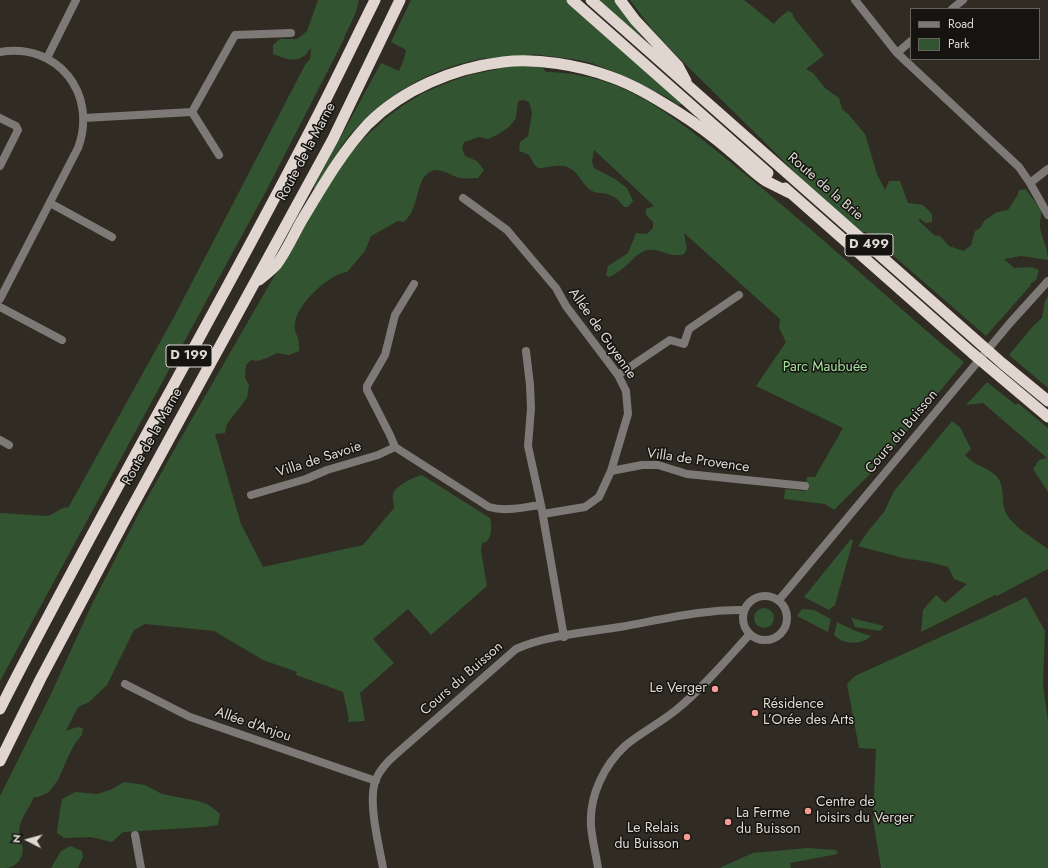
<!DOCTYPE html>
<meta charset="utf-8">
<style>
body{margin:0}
#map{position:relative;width:1048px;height:868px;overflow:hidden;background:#302b23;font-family:Jost,sans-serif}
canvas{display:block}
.legend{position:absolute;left:910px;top:8px;width:130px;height:52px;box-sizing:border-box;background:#161410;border:1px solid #66635e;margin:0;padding:5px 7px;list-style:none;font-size:12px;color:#dddad4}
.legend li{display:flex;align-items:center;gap:8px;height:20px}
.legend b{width:20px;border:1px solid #66635e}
.north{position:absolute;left:8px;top:820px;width:40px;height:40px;-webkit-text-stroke:3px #161410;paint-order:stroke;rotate:276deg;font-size:11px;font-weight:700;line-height:16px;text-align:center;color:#dddad4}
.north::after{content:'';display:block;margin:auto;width:14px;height:18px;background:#dddad4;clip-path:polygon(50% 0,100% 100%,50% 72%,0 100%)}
</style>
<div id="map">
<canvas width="1048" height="868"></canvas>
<ul class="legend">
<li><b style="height:5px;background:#7d7976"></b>Road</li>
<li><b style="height:11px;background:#325430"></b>Park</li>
</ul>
<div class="north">N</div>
</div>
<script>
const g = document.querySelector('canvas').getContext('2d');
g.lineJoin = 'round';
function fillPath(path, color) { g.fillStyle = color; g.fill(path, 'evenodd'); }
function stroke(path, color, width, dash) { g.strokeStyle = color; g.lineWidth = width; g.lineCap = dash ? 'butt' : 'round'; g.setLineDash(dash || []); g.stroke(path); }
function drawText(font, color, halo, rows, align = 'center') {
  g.font = font + ' Jost,sans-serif'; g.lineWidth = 3; g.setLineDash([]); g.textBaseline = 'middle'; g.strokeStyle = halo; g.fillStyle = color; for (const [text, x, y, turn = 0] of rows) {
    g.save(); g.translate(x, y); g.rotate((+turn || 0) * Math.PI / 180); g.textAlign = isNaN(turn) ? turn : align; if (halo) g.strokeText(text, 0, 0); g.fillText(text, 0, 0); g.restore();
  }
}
const green = new Path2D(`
 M318,0H359L356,12L340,47L265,193L0,681V513L48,516C54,514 59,509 66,507L68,508L174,317L305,65L310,59L311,48C309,50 307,54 304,56C295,63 283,58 273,54V45L280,39H297L307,31Z
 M411,0H566L683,104L678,105L666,97L632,80L592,63L573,59L531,54L546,72C569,72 595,77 617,86C660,104 698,136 734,165C803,221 869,281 936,339L964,362L879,465L834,510L825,504L784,499L785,489L805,491L807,477H815L843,428L756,386L786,342L779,328L780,319L684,233L687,249L684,254C672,259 660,248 647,250C638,252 630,263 622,269C618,272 613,275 609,277L606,275L608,266L628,253L636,233L647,234L653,228V222L646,215V209L654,206L594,150L592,161L594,168L615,179L627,188L633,201L628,207H624C618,199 613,195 603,193C600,193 597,193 594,192C583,188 580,173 569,168C562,163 547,168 538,168L534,164L529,155L519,151L520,142L528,136L532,113L529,102L523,100L518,101L516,118L510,126L499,134L488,139L479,137L464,142L462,149L465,156L477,161L484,170L478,178C472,178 466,179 460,178C451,176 445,170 436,170C419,172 419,194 414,206C412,212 409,217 404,222L398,221L371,236L365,251L347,272C329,274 297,304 295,323C294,329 296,333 298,338C299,342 299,347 299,351L289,355L277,353L267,358L257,361L251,360L246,365L245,378L249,385L247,398L227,424L225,433L215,434L241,524L263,567L363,545L394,508C394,504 392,498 393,495C394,486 414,477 422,475L490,518C492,526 492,537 486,542L482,543L481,551L487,586L431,635L408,609L373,639L394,663L360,693L365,721L348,722L349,719L343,692L296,675L297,672L263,660L214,631L145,624L134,630L107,685L89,702L78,707L66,731L77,727L83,728L82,735L76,742L69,755L58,780L48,793L38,797H34C30,806 23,816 20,825C16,838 29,848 19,861C13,868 9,868 0,868V796L50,696L92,604L140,511L178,443L295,240L332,179L349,155L364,138L386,118L402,106L423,93L452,81L469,75L499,69L486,58C431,67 377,98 343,144C333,158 325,173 317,188H314V186L381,63L399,71L404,59L406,50L391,42Z
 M598,0H614L641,36H638Z
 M630,0H744L774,24L778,19L788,11L792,13L794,18L824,55L806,69L813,73L825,88L839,98L842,109L849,115L865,134L877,174L885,190L889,181H900L908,203L923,205L932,214V222L926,223L920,219L918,220L934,235L940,236L949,246L964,251L972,244V241L975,231L980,228L985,220L997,212L1008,210L1017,196L1019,190L1025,189C1027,191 1041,209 1041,211C1042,216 1039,222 1040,227C1042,240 1048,246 1048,260L1021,256L1004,259L1014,268L1032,267L1039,270L1036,280L1030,284L1031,285L986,336L866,232H861L817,194L673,52L651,28Z
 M1048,296V388L1009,355L1034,325L1042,318L1045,301Z
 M987,382L1016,405L1018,403L1048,428V492L1033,469L1039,460L1047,458L983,403L966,405Z
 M952,421L960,427L971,449L965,455C974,466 989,467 998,478C1005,488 1001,500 1005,511C1011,526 1035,539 1048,549V569L997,596L995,595L921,632L923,610L936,595L945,603L967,584L954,579L948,567L929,562L903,558L858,546L869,530L884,512L894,491Z
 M851,539L853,541L835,605L829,610L804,597Z
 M1026,597L1045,631L1043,684L1048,722V868H881L873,820L876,749L859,748L847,684L855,676L991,614Z
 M754 618a10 10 0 1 1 20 0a10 10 0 1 1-20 0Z
 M802,609L814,610L831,619L828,632L797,616Z
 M851,617L855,619L884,626L880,631L855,627Z
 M837,622L853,630L871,636C862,645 843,645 834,635Z
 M124,782L145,785L162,794L198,801L209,805L220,814L218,825L205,827L123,832L112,842L91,837L64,838L57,833L58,823L62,799L75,792L97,794L110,790Z
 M70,846L82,851L83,857L78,868H51L61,851Z
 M807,848L836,850L838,854L790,863L791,868H719L753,853Z`);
const minor = new Path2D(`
 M855,0L897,53L1019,167L1030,183L1048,215
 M952,9L963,0
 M0,52C58,42 98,94 78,148L0,299
 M897,53L911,41
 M47,58L76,0
 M192,112L219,155
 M0,118L16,126L18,130L0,166
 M84,118L192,112L235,35L291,33
 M1030,183L1048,169
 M463,198L507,230L523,249L556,288L566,306L618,375L626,391L628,414L611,471L599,497L585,507L543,514
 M50,203L112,237
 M0,307L62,340
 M526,351L530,385L531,408L528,446L541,505L564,637
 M618,375L670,340L684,344L689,329L739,295
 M0,440L9,445
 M395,447L390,435L367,390V386L385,355L395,315L414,284
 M395,447L489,507C506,512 524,507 541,505
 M611,471L642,465H658L687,474L805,486
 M251,495L306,479L327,470L378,455L395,447
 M743 618a22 22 0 1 1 44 0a22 22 0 1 1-44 0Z
 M779,600L1010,323L1048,281
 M125,684L190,717L376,781
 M135,835L141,868
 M383,868C379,845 367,800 376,779C380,770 387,762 395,755L516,649C544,636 589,632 620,627C660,620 704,609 744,610
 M598,868C596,854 592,840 591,826C589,796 604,765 626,745C642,732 660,723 676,710C703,688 726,660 750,634`);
const trunk = new Path2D(`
 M572,0L768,173
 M591,0L1002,363L1048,401
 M620,0L635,20L678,66L686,81
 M785,188L972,353L1048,417
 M259,280C265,275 272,270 277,264C286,252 294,234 302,220C322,187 341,153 368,124C403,89 454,68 503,62C537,58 579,65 611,77C634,85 655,98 676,111C695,123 713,136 730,151C742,160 753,173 766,181C774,185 782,189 790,193
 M0,709C101,510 214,318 316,119C336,80 355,40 375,0
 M0,761L41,678L125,520L333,139L400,0`);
const markers = [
 [715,689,4,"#f59c95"],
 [755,713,4,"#f59c95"],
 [808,811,4,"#f59c95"],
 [728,822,4,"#f59c95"],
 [687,837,4,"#f59c95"]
];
const shields = [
 [869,245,48],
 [189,356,46]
];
const shieldNames = [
 ["D 499",869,245],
 ["D 199",189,356]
];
const streetNames = [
 ["Route de la Marne",307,152,-62],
 ["Route de la Brie",825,187,41],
 ["Allée de Guyenne",602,334,55],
 ["Cours du Buisson",902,432,-50],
 ["Route de la Marne",153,437,-61],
 ["Villa de Savoie",319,460,-18],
 ["Villa de Provence",698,461,8],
 ["Cours du Buisson",462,679,-41],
 ["Allée d'Anjou",253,725,19]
];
const parkNames = [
 ["Parc Maubuée",825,368]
];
const poiNames = [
 ["Le Verger",707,689,"right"],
 ["Résidence",763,705],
 ["L’Orée des Arts",763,721],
 ["Centre de",816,803],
 ["loisirs du Verger",816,819],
 ["La Ferme",736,814],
 ["du Buisson",736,830],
 ["Le Relais",679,829,"right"],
 ["du Buisson",679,845,"right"]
];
fillPath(green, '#325430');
stroke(minor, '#7d7976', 8);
stroke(trunk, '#e0d6cf', 11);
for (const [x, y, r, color] of markers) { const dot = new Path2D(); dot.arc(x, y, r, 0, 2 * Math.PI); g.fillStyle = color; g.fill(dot); stroke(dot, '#161410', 1.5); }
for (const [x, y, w] of shields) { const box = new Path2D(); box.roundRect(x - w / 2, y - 11, w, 22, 3); g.fillStyle = '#161410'; g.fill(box); stroke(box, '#dddad4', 1); }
drawText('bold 13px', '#dddad4', null, shieldNames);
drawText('14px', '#dddad4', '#161410', streetNames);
drawText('14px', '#a2e19e', '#161410', parkNames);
drawText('14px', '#dddad4', '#161410', poiNames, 'left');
</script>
